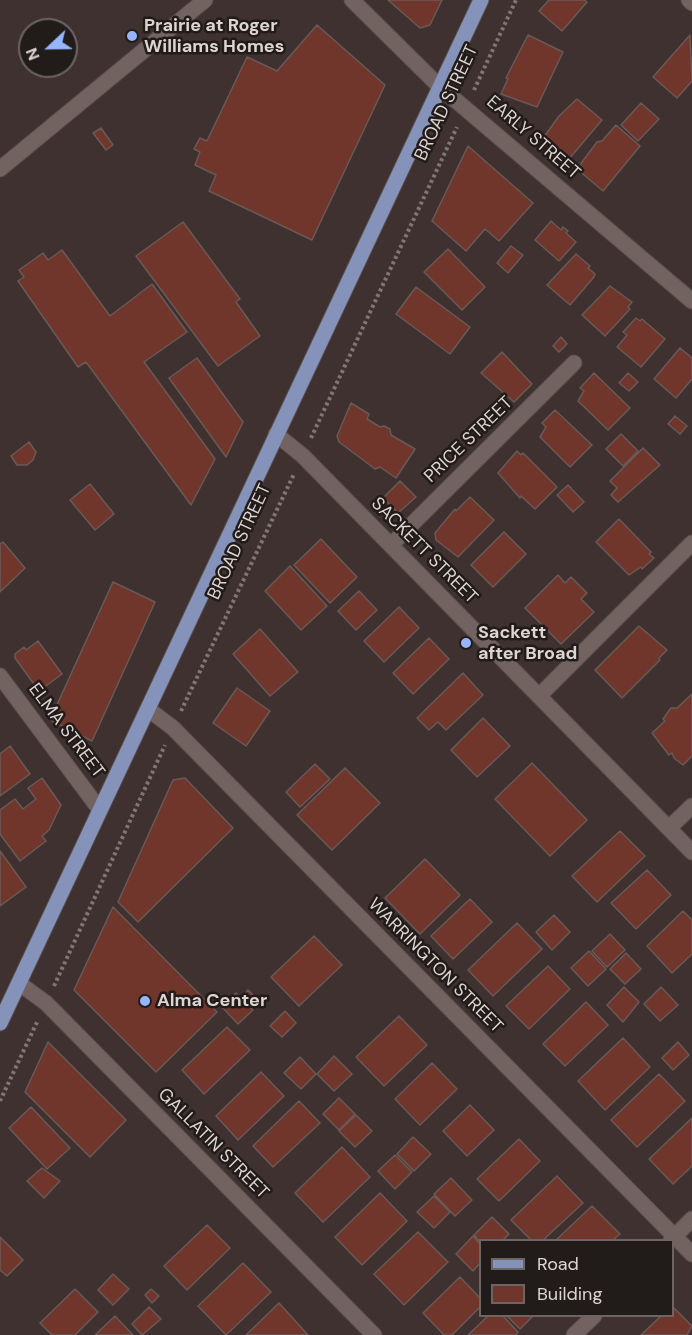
<!DOCTYPE html>
<style>
body{margin:0}
#map{position:relative;width:692px;height:1335px;overflow:hidden;background:#3f312f;font-family:"DM Sans",sans-serif}
canvas{display:block}
.legend{position:absolute;left:479px;top:1239px;width:195px;height:78px;box-sizing:border-box;background:#211b1a;border:2px solid #6d6564;margin:0;padding:8px 10px;list-style:none;font-size:18px;color:#ded5d3}
.legend li{display:flex;align-items:center;gap:12px;height:30px}
.legend b{width:30px;border:2px solid #6d6564}
.north{position:absolute;left:18px;top:18px;width:60px;height:60px;box-sizing:border-box;background:#211b1a;border:2px solid #6d6564;border-radius:50%;rotate:248deg;font-size:16px;font-weight:700;line-height:24px;text-align:center;color:#ded5d3}
.north::after{content:'';display:block;margin:auto;width:21px;height:27px;background:#95b6fd;clip-path:polygon(50% 0,100% 100%,50% 72%,0 100%)}
</style>
<div id="map">
<canvas width="692" height="1335"></canvas>
<ul class="legend">
<li><b style="height:8px;background:#8592b9"></b>Road</li>
<li><b style="height:16px;background:#70352b"></b>Building</li>
</ul>
<div class="north">N</div>
</div>
<script>
const g = document.querySelector('canvas').getContext('2d');
g.lineJoin = 'round';
function fillPath(path, color) { g.fillStyle = color; g.fill(path, 'evenodd'); }
function stroke(path, color, width, dash) { g.strokeStyle = color; g.lineWidth = width; g.lineCap = dash ? 'butt' : 'round'; g.setLineDash(dash || []); g.stroke(path); }
function drawText(font, color, halo, rows, align = 'center') {
  g.font = font + ' "DM Sans",sans-serif'; g.lineWidth = 5; g.setLineDash([]); g.textBaseline = 'middle'; g.strokeStyle = halo; g.fillStyle = color; for (const [text, x, y, turn = 0] of rows) {
    g.save(); g.translate(x, y); g.rotate((+turn || 0) * Math.PI / 180); g.textAlign = isNaN(turn) ? turn : align; if (halo) g.strokeText(text, 0, 0); g.fillText(text, 0, 0); g.restore();
  }
}
const building = new Path2D(`
 M388,0H442L430,25L420,28Z
 M549,0H584L587,2L562,31L539,11Z
 M317,25L385,85L312,240L209,191L216,175L195,165L200,152L194,149L200,138L207,141L247,57L277,71Z
 M528,35L563,52L537,107L501,94L508,79L506,78Z
 M690,35L692,81L677,98L653,77Z
 M577,99L602,120L569,159L544,137L559,116Z
 M641,103L659,119L638,141L621,125Z
 M616,125L640,146L603,191L577,169L597,142L602,141Z
 M101,128L113,145L106,150L93,133Z
 M468,146L533,203L499,241L485,229L466,251L432,221Z
 M551,221L561,230L563,227L568,231L566,233L576,242L559,261L535,240Z
 M183,222L240,299L236,302L260,336L218,366L136,256Z
 M511,246L523,255L508,273L497,263Z
 M448,249L485,287L462,310L424,272Z
 M62,250L110,316L152,284L187,332L144,362L215,459L191,505L86,362L78,367L18,281L24,277L19,270L43,253L48,260Z
 M576,254L590,266L588,268L595,274L594,277L570,305L547,285Z
 M610,286L632,302L628,307L630,309L605,336L582,315Z
 M416,287L470,327L450,354L396,314Z
 M636,318L640,321L642,319L665,339L641,367L617,347L627,335L623,332Z
 M561,337L567,344L559,352L553,346Z
 M680,348L692,358V379L676,398L654,379Z
 M502,352L532,384L514,402L481,373Z
 M197,358L243,422L226,457L169,378Z
 M594,373L630,408L608,430L578,401L584,391L580,388Z
 M628,373L638,382L629,391L619,383Z
 M351,403L369,414L367,419L380,427L384,426L390,429L391,435L415,449L396,478L380,467L375,469L339,442L337,436Z
 M555,410L592,445L570,467L540,437L546,427L542,423Z
 M675,416L687,426L680,434L668,424Z
 M621,434L638,451L623,466L606,449Z
 M29,442L36,452L33,460L27,465H17L11,456Z
 M643,448L660,465L618,502L611,495L617,488L610,481Z
 M517,451L521,455L523,453L557,487L535,509L521,496L520,498L498,473Z
 M400,481L416,497L398,513L383,498Z
 M90,484L114,514L95,530L70,500Z
 M568,485L584,502L573,512L557,495Z
 M470,497L494,520L458,557L436,540L435,533L455,509L456,511Z
 M619,519L651,552L649,554L654,558L642,569L641,567L629,575L596,542Z
 M504,532L526,554L493,587L471,565Z
 M321,539L357,577L330,603L294,565Z
 M3,542L25,568L0,592V544Z
 M290,566L327,606L301,630L265,591Z
 M558,575L565,583L571,577L587,593L581,599L594,612L561,644L525,608Z
 M113,582L155,602L92,741L50,720Z
 M359,591L377,610L356,630L338,611Z
 M399,607L419,628L384,662L364,641Z
 M639,626L667,650L659,658L660,660L622,698L595,670Z
 M260,629L298,672L270,696L233,654Z
 M429,638L449,659L413,694L393,673Z
 M38,641L62,674L39,691L15,658V654L24,647L26,650Z
 M463,673L483,695L446,730L438,722L429,730L417,718Z
 M237,688L270,711L246,746L213,723Z
 M692,694V756L683,765L674,758L672,753L669,755L652,733L665,721L663,719L671,708H677Z
 M483,718L510,746L477,777L451,750Z
 M10,746L30,774L0,796V754Z
 M532,763L587,820L550,856L495,799Z
 M315,764L330,779L300,807L286,792Z
 M345,768L380,803L332,850L297,815Z
 M42,778L61,805L49,830L42,836L46,841L20,861L0,834V810L15,799L23,809L36,799L28,788Z
 M185,778L233,828L138,922L118,902L173,780Z
 M620,831L645,856L597,902L572,876Z
 M0,851L26,887L0,906Z
 M425,859L460,895L420,934L385,898Z
 M647,870L671,895L636,929L611,903Z
 M470,899L492,922L453,959L431,936Z
 M113,907L217,1012L156,1072L74,990Z
 M683,911L692,920V954L672,973L647,946Z
 M554,915L570,932L552,950L536,932Z
 M517,923L542,949L493,996L468,970Z
 M610,934L625,950L607,967L592,951Z
 M314,936L342,965L299,1006L271,977Z
 M589,951L606,969L588,986L571,968Z
 M626,953L641,969L625,984L610,969Z
 M548,966L570,989L529,1029L506,1006Z
 M624,987L639,1002L623,1022L607,1005Z
 M661,987L678,1005L660,1021L644,1004Z
 M248,990L254,996L249,1002L243,996Z
 M236,993L253,1010L238,1024L222,1007Z
 M586,1002L608,1025L565,1066L543,1044Z
 M285,1011L296,1023L282,1037L270,1026Z
 M399,1016L427,1045L384,1086L356,1057Z
 M227,1027L250,1050L204,1094L182,1070Z
 M623,1038L650,1067L605,1110L578,1081Z
 M48,1042L126,1120L90,1157L25,1092Z
 M678,1042L689,1055L673,1070L662,1058Z
 M334,1056L352,1074L334,1091L317,1074Z
 M300,1057L316,1074L301,1089L284,1073Z
 M432,1063L457,1089L420,1125L395,1099Z
 M261,1072L284,1096L238,1140L216,1116Z
 M659,1074L685,1101L637,1147L611,1120Z
 M339,1098L355,1114L339,1130L323,1114Z
 M299,1101L320,1123L273,1167L253,1146Z
 M470,1105L494,1130L467,1156L443,1131Z
 M31,1107L70,1148L47,1169L9,1128Z
 M356,1115L372,1131L355,1147L339,1131Z
 M692,1118V1166L673,1184L649,1159Z
 M413,1137L431,1154L414,1171L397,1154Z
 M519,1139L540,1161L499,1201L477,1179Z
 M342,1147L370,1177L323,1222L295,1193Z
 M395,1155L412,1172L395,1189L378,1171Z
 M42,1168L60,1181L44,1198L27,1181Z
 M557,1176L583,1203L543,1240H531L511,1220Z
 M451,1178L472,1200L455,1216L434,1194Z
 M380,1193L407,1221L362,1265L335,1237Z
 M434,1196L450,1212L434,1228L417,1212Z
 M592,1206L620,1234L613,1240H556Z
 M492,1217L509,1234L503,1240L480,1242L474,1235Z
 M207,1225L230,1248L187,1290L164,1266Z
 M418,1232L448,1262L404,1305L374,1274Z
 M473,1236L480,1244V1263L473,1271L456,1254Z
 M0,1237L23,1260L7,1276L0,1270Z
 M243,1263L271,1292L226,1335L198,1306Z
 M113,1274L129,1289L113,1305L98,1290Z
 M460,1277L480,1298V1307L452,1335H444L423,1313Z
 M75,1289L98,1312L75,1335H52L40,1323Z
 M151,1289L159,1296L152,1303L145,1295Z
 M279,1303L308,1335H246Z
 M672,1306L692,1326L687,1335H641L661,1316H672Z
 M149,1307L161,1319L142,1335L132,1324Z
 M115,1316L133,1335H95Z
 M488,1316H503L518,1332L516,1335H468Z
 M507,1316H533L520,1329Z`);
const path = new Path2D(`
 M474,90L516,0
 M311,438L457,127
 M181,711L294,474
 M54,986L165,745
 M0,1101L38,1020`);
const street = new Path2D(`
 M352,0L440,87L692,301
 M689,0L692,3
 M391,545L574,363
 M0,676L100,810
 M539,696L692,543
 M148,709L173,728L692,1254
 M669,828L692,806
 M20,984L46,1003L374,1335
 M671,1240L692,1219
 M574,1335L594,1316`);
const secondary = new Path2D(`
 M0,169L205,0
 M276,434L303,456L692,852`);
const primary = new Path2D(`
 M0,1023L481,0`);
const markers = [
 [132,36,6,"#95b6fd"],
 [466,643,6,"#95b6fd"],
 [145,1001,6,"#95b6fd"]
];
const poiNames = [
 ["Prairie at Roger",144,26],
 ["Williams Homes",144,47],
 ["Sackett",478,633],
 ["after Broad",478,654],
 ["Alma Center",157,1001]
];
const streetNames = [
 ["BROAD STREET",447,103,-65],
 ["EARLY STREET",533,138,41],
 ["PRICE STREET",469,440,-44],
 ["BROAD STREET",240,542,-65],
 ["SACKETT STREET",424,551,45],
 ["ELMA STREET",66,731,53],
 ["WARRINGTON STREET",435,966,45],
 ["GALLATIN STREET",213,1144,45]
];
fillPath(building, '#70352b');
stroke(building, '#695a57', 1.5);
stroke(street, '#594e4c', 17);
stroke(secondary, '#594e4c', 17);
stroke(primary, '#594e4c', 17);
stroke(path, '#817674', 4, [3, 3]);
stroke(street, '#726360', 15);
stroke(secondary, '#726360', 15);
stroke(primary, '#8592b9', 15);
for (const [x, y, r, color] of markers) { const dot = new Path2D(); dot.arc(x, y, r, 0, 2 * Math.PI); g.fillStyle = color; g.fill(dot); stroke(dot, '#211b1a', 2); }
drawText('bold 18px', '#ded5d3', '#211b1a', poiNames, 'left');
drawText('18px', '#ded5d3', '#211b1a', streetNames);
</script>
